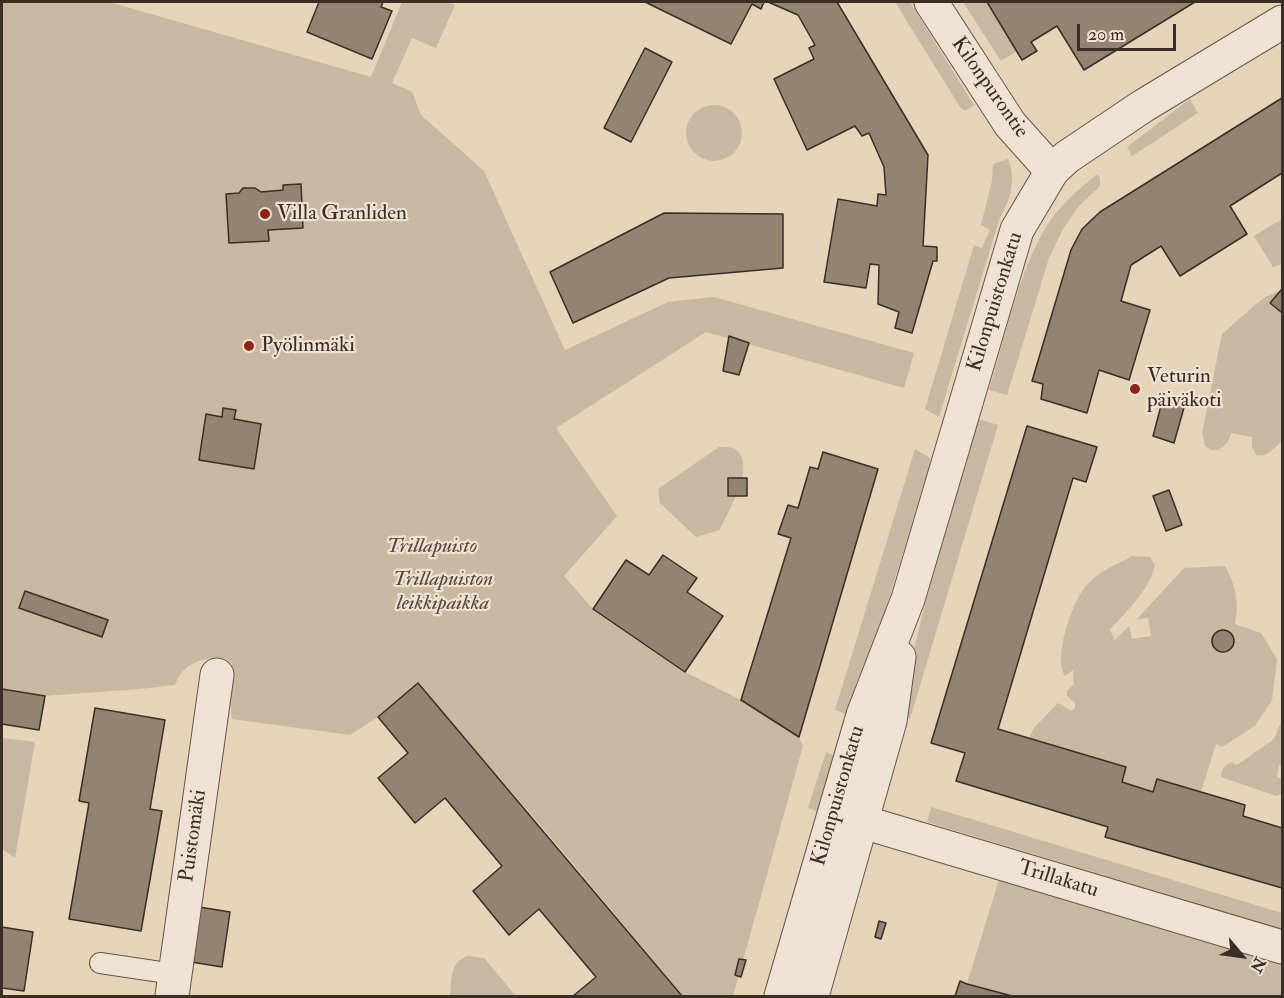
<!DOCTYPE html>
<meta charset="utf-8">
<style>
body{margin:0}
#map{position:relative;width:1284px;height:998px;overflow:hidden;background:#e5d3ba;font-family:"IM FELL Double Pica",serif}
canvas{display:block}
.frame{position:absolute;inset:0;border:3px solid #3a2e25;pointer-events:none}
.north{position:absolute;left:1212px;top:926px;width:60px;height:60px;-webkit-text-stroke:4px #eee2d2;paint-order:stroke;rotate:119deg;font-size:16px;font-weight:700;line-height:24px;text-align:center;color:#3a2e25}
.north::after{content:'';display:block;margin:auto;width:21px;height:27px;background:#3a2e25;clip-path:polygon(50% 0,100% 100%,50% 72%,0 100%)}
.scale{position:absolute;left:1077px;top:24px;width:99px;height:27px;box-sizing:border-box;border:3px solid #3a2e25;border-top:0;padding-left:8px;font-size:18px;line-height:21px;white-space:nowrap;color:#3a2e25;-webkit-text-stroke:4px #eee2d2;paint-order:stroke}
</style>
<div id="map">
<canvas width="1284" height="998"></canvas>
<div class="frame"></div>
<div class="north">N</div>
<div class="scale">20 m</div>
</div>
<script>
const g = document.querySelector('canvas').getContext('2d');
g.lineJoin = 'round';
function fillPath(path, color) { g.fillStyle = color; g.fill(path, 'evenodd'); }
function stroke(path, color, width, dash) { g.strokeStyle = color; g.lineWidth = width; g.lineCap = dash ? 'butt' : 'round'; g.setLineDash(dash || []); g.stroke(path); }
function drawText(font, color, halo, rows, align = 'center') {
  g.font = font + ' "IM FELL Double Pica",serif'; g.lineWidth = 4.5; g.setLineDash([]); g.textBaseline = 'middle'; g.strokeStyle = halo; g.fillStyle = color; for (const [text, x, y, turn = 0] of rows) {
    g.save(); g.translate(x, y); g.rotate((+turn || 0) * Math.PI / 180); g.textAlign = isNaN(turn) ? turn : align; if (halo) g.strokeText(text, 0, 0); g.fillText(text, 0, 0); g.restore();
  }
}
const green = new Path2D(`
 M7,2H109L371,77L402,2H448L455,5L436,48L412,38L392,83L412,92L421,115L484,171L565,350L668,302L714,297L914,353L904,388L706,332L556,428L617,516L564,576L593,609L685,672L741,700L799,737L803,746L733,996H683L554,841L418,684L378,717L350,735L232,719L230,699L232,664L224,658C201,658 184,662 175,685L140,689L45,696L2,689V3Z
 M895,2H910L974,105L965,111L960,107Z
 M963,2H987L1017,51L1001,61Z
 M1190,99L1198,113L1132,156L1127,147Z
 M686 133a28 28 0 1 1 56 0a28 28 0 1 1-56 0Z
 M1008,159C1017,183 1010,198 999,220L939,417L925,409L974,245L982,248L990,230L981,225L992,181L993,164Z
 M1097,174L1100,178V186L1079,206L1063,229L1049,258L1007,395L989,390C1005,338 1018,274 1046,227C1059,206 1079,189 1097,174Z
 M1282,219V264L1273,267L1254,236Z
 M1281,290L1270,303L1281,312L1282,311V440C1274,448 1268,458 1256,455L1252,447V437L1231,433L1228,442L1219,450H1211L1205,446L1202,433L1222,334L1255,305L1265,297Z
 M978,419L998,425L910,719L898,715L929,588Z
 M719,447C723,447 730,447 733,448C760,462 727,512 720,530L696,537L660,503L658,489Z
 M915,449L930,458V464L879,631L849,715L835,710Z
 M1132,556L1150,557L1155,565C1149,591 1128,609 1110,630L1115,640L1129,626L1132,639L1151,636L1148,618L1137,619L1184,568L1225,566C1236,586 1239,602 1235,624L1261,633L1277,659L1272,700L1255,726L1222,747L1216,744L1201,792L1157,779L1153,792L1122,782L1126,767L1029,738L1034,728L1058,703L1072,711L1075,708V703L1067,696V691L1074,684L1073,670L1065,676C1053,657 1072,603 1085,587C1097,572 1116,565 1132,556Z
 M1282,720V768L1279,764L1277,777L1282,780L1281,794L1276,796L1221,777C1222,769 1224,765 1232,762L1237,765L1274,739Z
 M2,738L35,742L15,858L2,849Z
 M826,752L843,760L818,812L808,808Z
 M931,807L1282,913V929L927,822Z
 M1000,876L1282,961V996H1012L967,984Z
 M468,956L484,958L516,996H450C452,980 449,962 468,956Z`);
const building = new Path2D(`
 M319,2H383L381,7L392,11L372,59L307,32Z
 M645,2H764L761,9L752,4L731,44Z
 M768,2H837L928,155L923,246L937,247V261H933L912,333L895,328L899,312L878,304L879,265L870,264L866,288L824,282L838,199L877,206L878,194L886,195L884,167L869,133L862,136L855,126L807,150L774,79L814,59L809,48L815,45L798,15Z
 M987,2H1195L1084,70L1057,26L1031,42L1037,51L1022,60Z
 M645,48L672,62L631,142L604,128Z
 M1282,98V173L1230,206L1247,234L1180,276L1161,246L1131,265L1121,301L1150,310L1129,380L1099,370L1087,413L1041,399L1043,384L1032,381L1071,250L1082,229L1100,212Z
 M301,184L303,228L268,230L269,241L229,243L226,194L239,193L243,188H255L261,192L283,190V185Z
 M664,213L783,214V268L669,278L573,323L550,272Z
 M1282,289V311L1281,312L1270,303Z
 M729,336L749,343L739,375L723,371Z
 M1163,398L1185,404L1174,443L1153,436Z
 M223,408L236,410L234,419L261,424L254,469L199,460L206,414L222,417Z
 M1027,426L1097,447L1086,482L1073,478L998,729L1126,767L1122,782L1153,792L1157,779L1245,805L1243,816L1282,828V888L1105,837L1108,827L956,781L965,753L931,743Z
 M823,452L878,469L799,737L741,700L791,538L778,534L788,505L798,508L810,467L818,469Z
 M728,478H747V496H728Z
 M1169,490L1182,525L1166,531L1153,496Z
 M663,555L697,578L687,592L723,616L685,672L593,609L626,560L649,575Z
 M25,591L108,620L102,637L19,608Z
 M1212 641a11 11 0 1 1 22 0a11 11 0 1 1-22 0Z
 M418,683L682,996H573L596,977L539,909L509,935L473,891L502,866L445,798L415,823L378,778L408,753L378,717Z
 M2,689L45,696L39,730L2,724Z
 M95,708L165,720L150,809L162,811L141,931L69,919L89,803L79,801Z
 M199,907L230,912L222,967L191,962Z
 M879,921L886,923L881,939L875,937Z
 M2,927L33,932L24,991L2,988Z
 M739,959L746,960L741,977L735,975Z
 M960,981L967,984L1012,996H955Z`);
const service = new Path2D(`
 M100,963L174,974`);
const minor = new Path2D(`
 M931,2L1010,124L1052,171
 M836,814L1282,947
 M172,996L217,675`);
const tertiary = new Path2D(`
 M781,996L863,715L908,599L1017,230L1052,171L1067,157L1143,106L1282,22
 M812,996L890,721L899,657`);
const markers = [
 [265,214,6,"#8f2418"],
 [249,346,6,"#8f2418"],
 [1135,389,6,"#8f2418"]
];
const streetNames = [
 ["Kilonpurontie",989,88,55],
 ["Kilonpuistonkatu",996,302,-73],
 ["Kilonpuistonkatu",839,796,-74],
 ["Puistomäki",194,836,-82],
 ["Trillakatu",1058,880,17]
];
const poiNames = [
 ["Villa Granliden",277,214],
 ["Pyölinmäki",261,346],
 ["Veturin",1147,377],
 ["päiväkoti",1147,401]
];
const parkNames = [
 ["Trillapuisto",432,547],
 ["Trillapuiston",443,580],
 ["leikkipaikka",443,604]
];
fillPath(green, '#c8b7a1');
fillPath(building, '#938472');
stroke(building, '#3a2e25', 1.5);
stroke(service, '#65574a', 22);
stroke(minor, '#65574a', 35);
stroke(tertiary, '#65574a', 35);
stroke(service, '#eee2d2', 20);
stroke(minor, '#eee2d2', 33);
stroke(tertiary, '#eee2d2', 33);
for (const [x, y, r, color] of markers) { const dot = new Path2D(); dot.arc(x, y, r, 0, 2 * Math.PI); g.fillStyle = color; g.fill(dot); stroke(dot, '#eee2d2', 2); }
drawText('21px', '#3a2e25', '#eee2d2', streetNames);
drawText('21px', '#3a2e25', '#eee2d2', poiNames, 'left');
drawText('italic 21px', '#56493e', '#eee2d2', parkNames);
</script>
